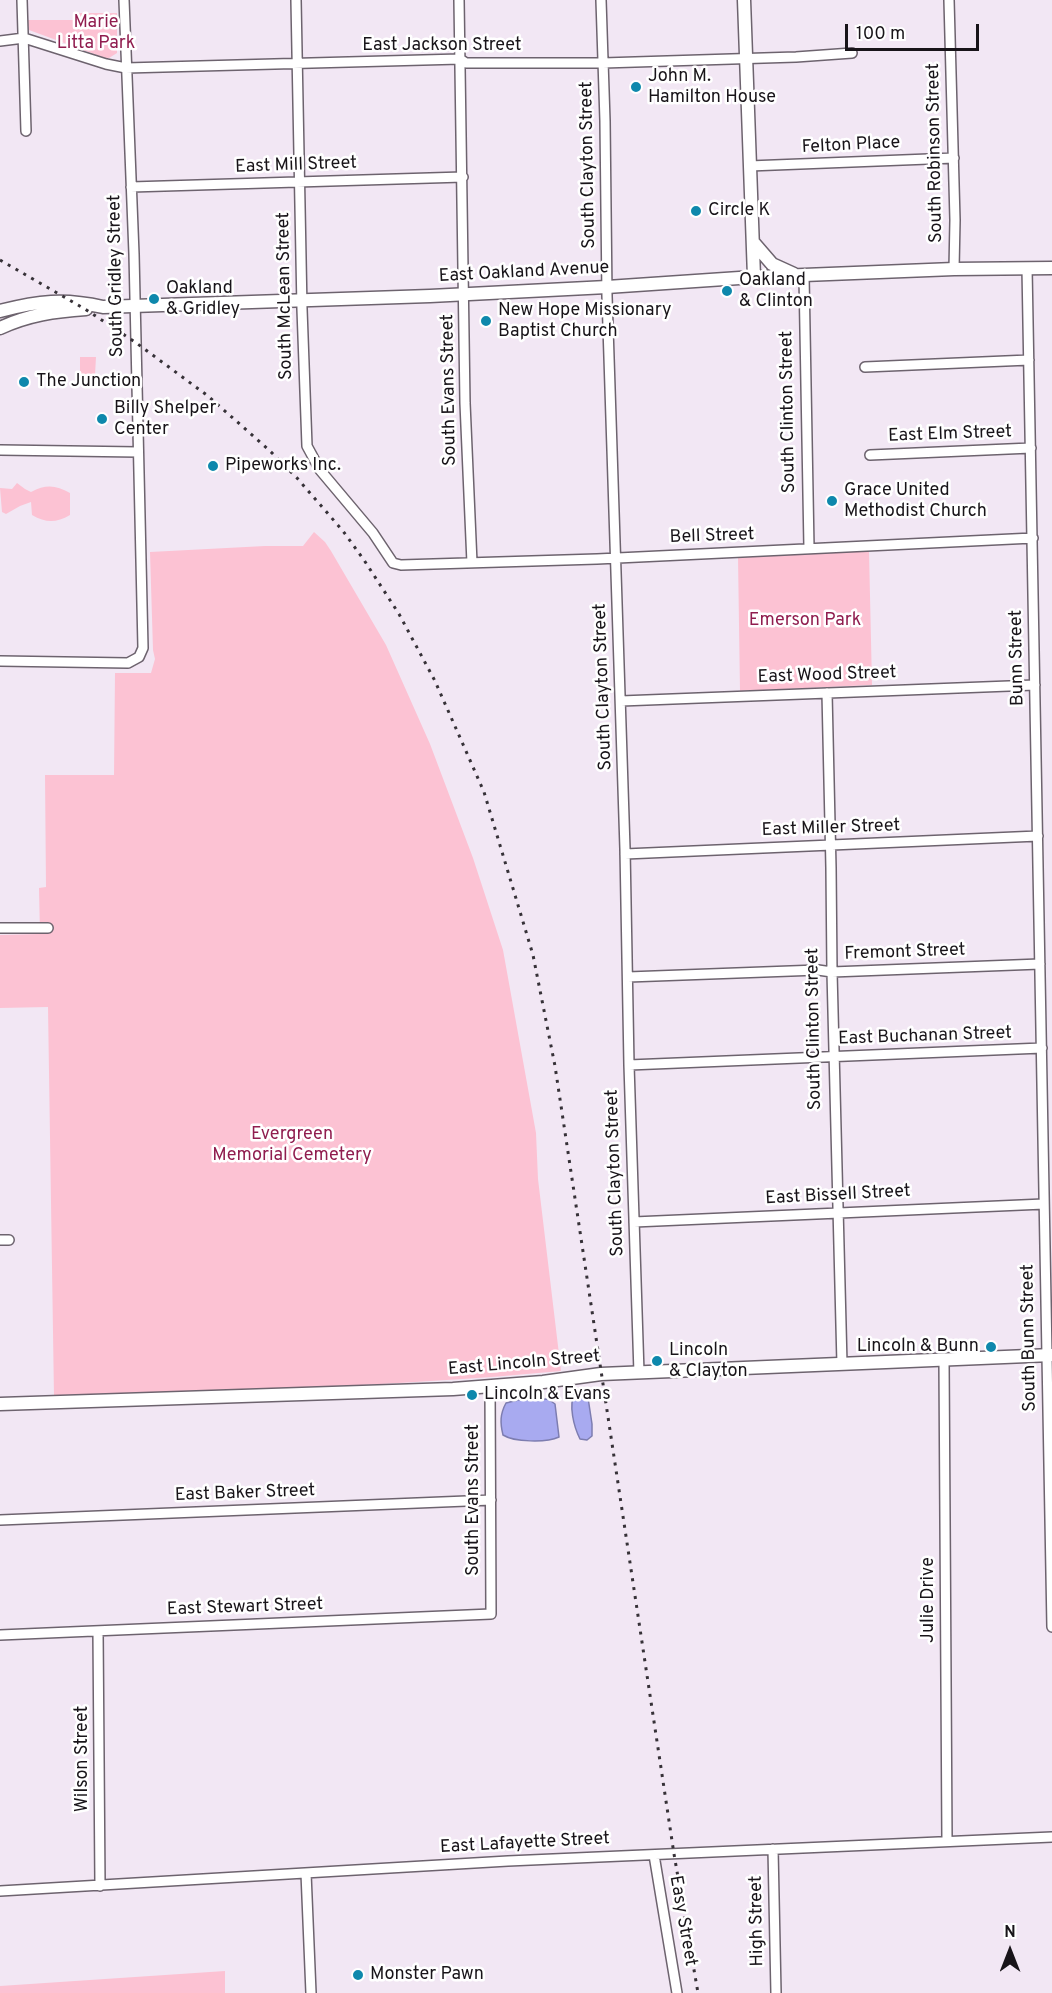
<!DOCTYPE html>
<style>
body{margin:0}
#map{position:relative;width:1052px;height:1993px;overflow:hidden;background:#f2e7f4;font-family:Overpass,sans-serif}
canvas{display:block}
.north{position:absolute;left:980px;top:1921px;width:60px;height:60px;-webkit-text-stroke:4px #fff;paint-order:stroke;rotate:0deg;font-size:16px;font-weight:700;line-height:24px;text-align:center;color:#181419}
.north::after{content:'';display:block;margin:auto;width:21px;height:27px;background:#181419;clip-path:polygon(50% 0,100% 100%,50% 72%,0 100%)}
.scale{position:absolute;left:845px;top:24px;width:134px;height:27px;box-sizing:border-box;border:3px solid #181419;border-top:0;padding-left:8px;font-size:18px;line-height:21px;white-space:nowrap;color:#181419;-webkit-text-stroke:4px #fff;paint-order:stroke}
</style>
<div id="map">
<canvas width="1052" height="1993"></canvas>
<div class="north">N</div>
<div class="scale">100 m</div>
</div>
<script>
const g = document.querySelector('canvas').getContext('2d');
g.lineJoin = 'round';
function fillPath(path, color) { g.fillStyle = color; g.fill(path, 'evenodd'); }
function stroke(path, color, width, dash) { g.strokeStyle = color; g.lineWidth = width; g.lineCap = dash ? 'butt' : 'round'; g.setLineDash(dash || []); g.stroke(path); }
function drawText(font, color, halo, rows, align = 'center') {
  g.font = font + ' Overpass,sans-serif'; g.lineWidth = 5; g.setLineDash([]); g.textBaseline = 'middle'; g.strokeStyle = halo; g.fillStyle = color; for (const [text, x, y, turn = 0] of rows) {
    g.save(); g.translate(x, y); g.rotate((+turn || 0) * Math.PI / 180); g.textAlign = isNaN(turn) ? turn : align; if (halo) g.strokeText(text, 0, 0); g.fillText(text, 0, 0); g.restore();
  }
}
const green = new Path2D(`
 M73,13H117V53L109,58H105L29,30L27,20H73Z
 M80,357H96L95,375H80Z
 M17,483L25,489L31,492C46,484 56,485 70,493V515C56,523 46,523 32,515L31,502L20,506L6,514L2,512L0,488L12,489Z
 M314,532L325,542L331,551L386,645L430,744L473,858L503,950L536,1133L538,1179L561,1371C393,1387 223,1390 54,1397L48,1007L0,1008V935L40,934L39,888L46,887L45,775H114L115,673H151L155,659L153,650L150,552L265,546H303Z
 M869,551L872,685L740,691L738,557Z
 M225,1971V1993H0V1986Z`);
const water = new Path2D(`
 M581,1391H587L592,1424V1436L587,1440L580,1439C574,1427 568,1405 575,1393Z
 M548,1399L555,1404L559,1437C546,1443 514,1442 503,1435C500,1423 500,1414 506,1403L518,1400Z`);
const minor = new Path2D(`
 M22,0L26,131
 M296,0L302,309L307,446L320,470L373,533L393,563L401,565L597,559L1033,538
 M459,0L465,403L472,563
 M601,0L605,121L607,296L625,849L629,1065L639,1373
 M949,0L955,220L954,269
 M0,41L24,38L106,64L126,68L460,59L466,63H603L796,57L852,53
 M749,166L954,158
 M131,187L463,177
 M1027,268L1052,1627
 M804,276L809,548
 M865,367L1029,360
 M0,450L138,452
 M870,455L1031,448
 M0,661L128,663L139,657L143,648L134,254L124,0
 M827,693L831,868L832,972L842,1364
 M621,701L1035,685
 M625,854L1038,836
 M0,928H48
 M628,977L818,970L832,972L1040,964
 M629,1065L1042,1048
 M634,1222L1044,1204
 M0,1240H9
 M944,1360L947,1841
 M0,1520L491,1500
 M98,1631L100,1886
 M0,1635L491,1614L490,1386
 M773,1849L776,1993
 M654,1855L677,1993
 M306,1873L311,1993
 M0,1891L508,1861L1052,1837`);
const major = new Path2D(`
 M744,0L754,277
 M753,242L772,264L794,274
 M0,311C38,301 64,298 103,307L430,296L607,287L754,277L954,269L1052,268
 M0,328C28,315 55,311 86,309
 M0,1404L453,1389L543,1382L601,1374L1052,1355`);
const rail = new Path2D(`
 M0,260L85,309L135,342L208,396L269,450L297,478L343,531L364,560L399,614L435,681L484,792L533,955L555,1066L674,1854L698,1993`);
const markers = [
 [636,87,6,"#0e88ac"],
 [696,211,6,"#0e88ac"],
 [727,291,6,"#0e88ac"],
 [154,299,6,"#0e88ac"],
 [486,321,6,"#0e88ac"],
 [24,382,6,"#0e88ac"],
 [102,419,6,"#0e88ac"],
 [213,466,6,"#0e88ac"],
 [832,501,6,"#0e88ac"],
 [991,1347,6,"#0e88ac"],
 [657,1361,6,"#0e88ac"],
 [472,1395,6,"#0e88ac"],
 [358,1975,6,"#0e88ac"]
];
const parkNames = [
 ["Marie",96,23],
 ["Litta Park",96,44],
 ["Emerson Park",805,621],
 ["Evergreen",292,1135],
 ["Memorial Cemetery",292,1156]
];
const streetNames = [
 ["East Jackson Street",442,46],
 ["Felton Place",851,146,-3],
 ["South Robinson Street",936,153,-91],
 ["South Clayton Street",589,165,-91],
 ["East Mill Street",296,166,-2],
 ["East Oakland Avenue",524,273,-3],
 ["South Gridley Street",117,276,-91],
 ["South McLean Street",286,296,-91],
 ["South Evans Street",450,390,-91],
 ["South Clinton Street",789,412,-91],
 ["East Elm Street",950,435,-2],
 ["Bell Street",712,537,-2],
 ["Bunn Street",1018,658,-91],
 ["East Wood Street",827,676,-2],
 ["South Clayton Street",604,687,-92],
 ["East Miller Street",831,829,-2],
 ["Fremont Street",905,953,-2],
 ["South Clinton Street",815,1029,-91],
 ["East Buchanan Street",925,1037,-2],
 ["South Clayton Street",616,1173,-92],
 ["East Bissell Street",838,1196,-3],
 ["South Bunn Street",1030,1338,-91],
 ["East Lincoln Street",524,1364,-5],
 ["East Baker Street",245,1494,-2],
 ["South Evans Street",474,1500,-90],
 ["Julie Drive",929,1600,-90],
 ["East Stewart Street",245,1608,-2],
 ["Wilson Street",83,1759,-90],
 ["East Lafayette Street",525,1844,-3],
 ["Easy Street",682,1921,80],
 ["High Street",758,1921,-91]
];
const poiNames = [
 ["John M.",648,77],
 ["Hamilton House",648,98],
 ["Circle K",708,211],
 ["Oakland",739,281],
 ["& Clinton",739,302],
 ["Oakland",166,289],
 ["& Gridley",166,310],
 ["New Hope Missionary",498,311],
 ["Baptist Church",498,332],
 ["The Junction",36,382],
 ["Billy Shelper",114,409],
 ["Center",114,430],
 ["Pipeworks Inc.",225,466],
 ["Grace United",844,491],
 ["Methodist Church",844,512],
 ["Lincoln & Bunn",979,1347,"right"],
 ["Lincoln",669,1351],
 ["& Clayton",669,1372],
 ["Lincoln & Evans",484,1395],
 ["Monster Pawn",370,1975]
];
fillPath(green, '#fcc2d3');
fillPath(water, '#a8aaf0');
stroke(water, '#7d7db0', 1.5);
stroke(minor, '#6d636e', 12);
stroke(major, '#6d636e', 15);
stroke(minor, '#fff', 9);
stroke(major, '#fff', 12);
stroke(rail, '#363137', 3, [3, 6]);
for (const [x, y, r, color] of markers) { const dot = new Path2D(); dot.arc(x, y, r, 0, 2 * Math.PI); g.fillStyle = color; g.fill(dot); stroke(dot, '#fff', 2); }
drawText('18px', '#901d4f', '#fff', parkNames);
drawText('18px', '#181419', '#fff', streetNames);
drawText('18px', '#181419', '#fff', poiNames, 'left');
</script>
